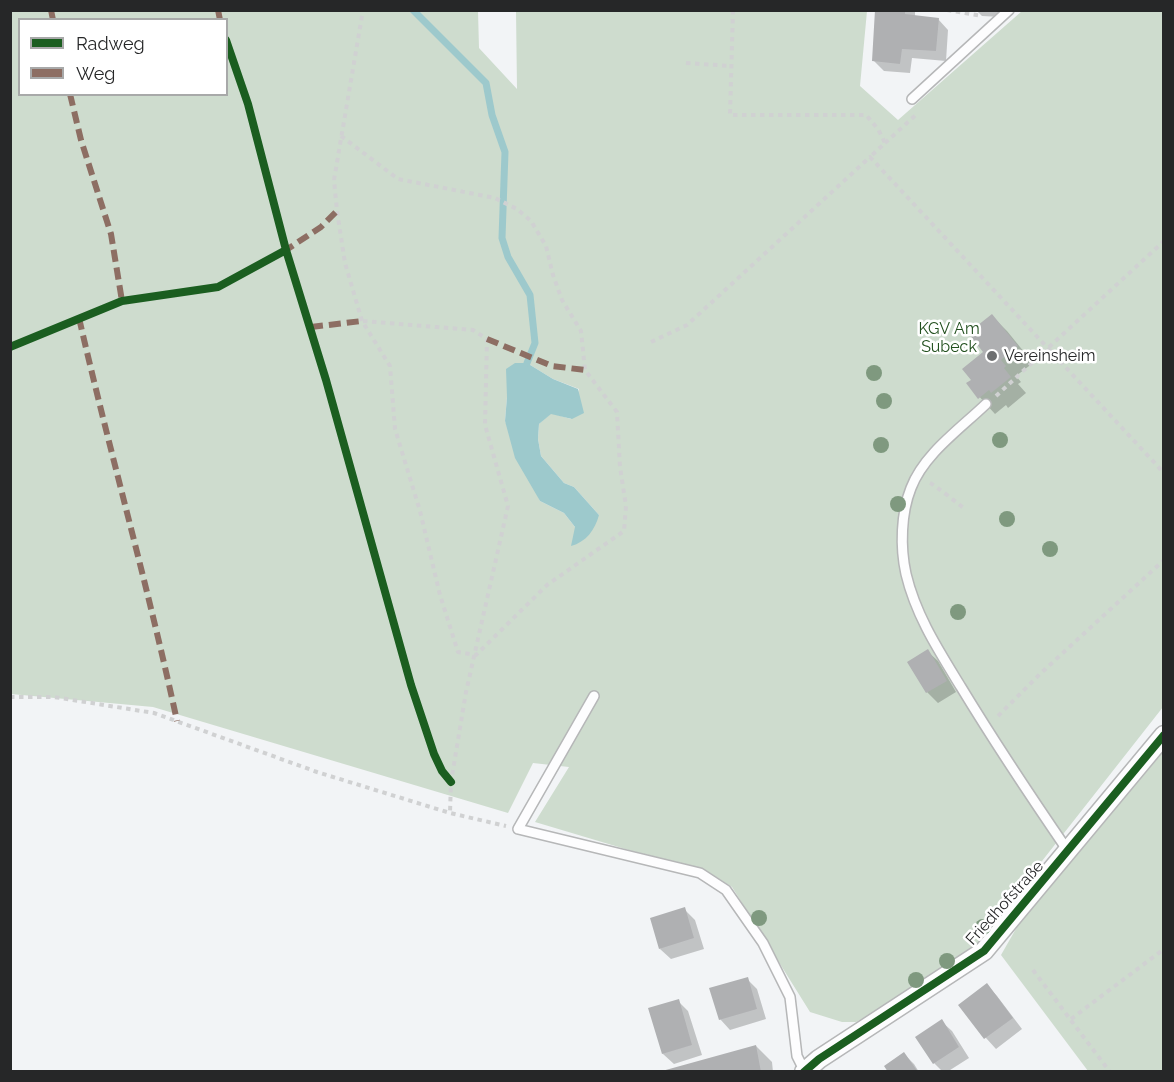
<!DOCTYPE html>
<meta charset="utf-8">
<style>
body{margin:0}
#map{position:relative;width:1174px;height:1082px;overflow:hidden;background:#f2f4f6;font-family:Raleway,sans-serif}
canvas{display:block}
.frame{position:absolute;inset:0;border:12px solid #262728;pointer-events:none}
.legend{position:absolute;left:18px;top:18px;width:210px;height:78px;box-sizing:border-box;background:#fff;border:2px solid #a8a9a9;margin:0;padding:8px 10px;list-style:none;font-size:18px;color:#262728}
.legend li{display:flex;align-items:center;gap:12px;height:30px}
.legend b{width:30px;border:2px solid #a8a9a9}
</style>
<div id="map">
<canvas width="1174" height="1082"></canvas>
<div class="frame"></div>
<ul class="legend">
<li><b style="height:8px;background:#1b5e20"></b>Radweg</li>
<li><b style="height:8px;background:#8d6e63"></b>Weg</li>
</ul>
</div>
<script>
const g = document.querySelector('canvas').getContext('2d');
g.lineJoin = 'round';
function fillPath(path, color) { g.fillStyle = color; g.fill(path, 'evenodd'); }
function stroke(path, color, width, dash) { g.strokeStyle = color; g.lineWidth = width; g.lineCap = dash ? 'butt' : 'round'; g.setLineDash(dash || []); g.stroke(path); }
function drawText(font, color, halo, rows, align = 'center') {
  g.font = font + ' Raleway,sans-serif'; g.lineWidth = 5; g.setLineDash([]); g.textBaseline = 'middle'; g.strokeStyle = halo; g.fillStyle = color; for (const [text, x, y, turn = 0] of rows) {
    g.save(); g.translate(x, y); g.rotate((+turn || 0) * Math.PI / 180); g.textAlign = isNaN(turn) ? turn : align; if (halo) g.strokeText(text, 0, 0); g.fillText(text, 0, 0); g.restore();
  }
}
const green = new Path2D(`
 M10,11H478L479,48L517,89L516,11H867L860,86L898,120L1022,11H1163V707L969,954L893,1002L856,1022H842L810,1012L732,887L702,868L632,851L535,822L569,767L533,763L508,813L153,707L11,694ZM20,20H226V94H20ZM527,363L553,379L579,389L571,419L551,413L539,424L538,439L541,456L564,483L574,487L599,515L575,527L564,513L540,501L505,421L507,397Z
 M1163,752V1071H1088L1001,955L1017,927Z`);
const water = new Path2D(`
 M515,363H527L553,379L578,389L584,413L572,419L551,414L539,424L538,439L541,456L564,483L574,487L599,515C595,530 586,542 571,546L575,527L564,513L540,501L515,458L505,421L507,397L506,369Z`);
const shadow = new Path2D(`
 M877,10H915V17L938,19L948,30L946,61L912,58L910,73L884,71L873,60Z
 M1002,10L1001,17L982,16L977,11Z
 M992,316L1007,331L1033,363L1016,376L1021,382L1018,384L1026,393L1008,408L1006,405L995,414L968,384L973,380L985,352Z
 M927,651L938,661L956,692L938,703L927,692L909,662Z
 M684,909L695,920L704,949L671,959L660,949Z
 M747,979L757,989L766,1019L730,1030L720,1019Z
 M987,985L997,996L1022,1029L996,1049L986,1038L960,1005Z
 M678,1001L688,1011L702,1055L674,1064L663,1054Z
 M941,1021L952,1031L969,1058L947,1072H943L934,1063Z
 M756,1046L772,1062L773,1072H667Z
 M904,1054L914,1064L919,1072H890Z`);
const stream = new Path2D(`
 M413,10L486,83L492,115L505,152L502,238L508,257L530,295L535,343L527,363`);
const building = new Path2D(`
 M875,10H905V14L939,18L936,51L902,49L900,64L872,61Z
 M992,314L1018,346L1001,360L1006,366L1004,368L1011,377L991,393L989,390L978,399L966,383L971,380L962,369L983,352L968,333Z
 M928,649L947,681L926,693L907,662Z
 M685,907L694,938L659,949L650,918Z
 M748,977L757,1009L719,1020L709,988Z
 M987,983L1013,1018L984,1039L958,1005Z
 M679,999L692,1045L662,1054L648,1008Z
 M942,1019L959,1047L933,1064L915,1037Z
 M756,1045L761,1072H662V1071Z
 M904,1052L918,1072H888L884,1066Z`);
const path = new Path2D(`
 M733,10L730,115H866L878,129L885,143L870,157
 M947,10L982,16
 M686,63L731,66
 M341,136L398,179L495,198L517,209L531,221L546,246L553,275L562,300L581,331L585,370L617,412L620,467L626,506L624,531L547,585L476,655L458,652L440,595L420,511L395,429L390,366L362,321L345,263L337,211L334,180L363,10
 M885,143L918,113
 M363,321L473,330L487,339L485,425L508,506L466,692L451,782L450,813
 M651,342L687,325L870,157L1164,473
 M996,396L1164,241
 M930,483C935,485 957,503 965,509
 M10,697H54L154,713L317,772L450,813L506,826
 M998,716L1040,674L1164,560
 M1033,970L1110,1072
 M1071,1019L1164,949`);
const service = new Path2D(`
 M912,99L1009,10
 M986,404C960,429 924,454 911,488C901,513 900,547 906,574C916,616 939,651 961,687C995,743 1031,797 1068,851
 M594,696L518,829L700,873L726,890L763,943L790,997L797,1056L804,1070`);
const minor = new Path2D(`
 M804,1072L819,1059L984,951L1164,735`);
const quiet = new Path2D(`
 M51,10L53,20
 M218,10L220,20
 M70,94L81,140L111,234L122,301
 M283,252L321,227L337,211
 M79,318C110,453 148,586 177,721
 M311,327L362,321
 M487,339L552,366L585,370`);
const cycleway = new Path2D(`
 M226,40L248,104L286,250L326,380L411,685L434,754L442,771L451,782
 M10,347L122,301L218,287L286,250
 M804,1072L819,1059L984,951L1164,735`);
const trees = [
 [874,373],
 [884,401],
 [1000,440],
 [881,445],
 [898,504],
 [1007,519],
 [1050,549],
 [958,612],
 [759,918],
 [983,927],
 [947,961],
 [916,980]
];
const markers = [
 [992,356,6,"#6d6f70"]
];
const parkNames = [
 ["KGV Am",949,329],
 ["Subeck",949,347]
];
const poiNames = [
 ["Vereinsheim",1004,356]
];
const streetNames = [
 ["Friedhofstraße",1005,903,-48]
];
fillPath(green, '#cedcce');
fillPath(water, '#9dc9cc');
fillPath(shadow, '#0003');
stroke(stream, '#9dc9cc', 7);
fillPath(building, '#afb0b2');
stroke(service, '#b6b7b8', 12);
stroke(minor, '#b6b7b8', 21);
stroke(path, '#d0d1d2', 4, [4.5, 4.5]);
stroke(service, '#fdfdfe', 9);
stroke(minor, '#fdfdfe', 18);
stroke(quiet, '#8d6e63', 6, [12, 6]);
stroke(cycleway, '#1b5e20', 8);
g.fillStyle = '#7f997f';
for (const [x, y] of trees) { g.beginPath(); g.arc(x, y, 8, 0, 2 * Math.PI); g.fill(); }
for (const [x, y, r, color] of markers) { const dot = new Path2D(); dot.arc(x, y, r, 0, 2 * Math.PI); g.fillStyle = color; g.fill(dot); stroke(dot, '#fff', 2); }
drawText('16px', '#214f1d', '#fff', parkNames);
drawText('16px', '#262728', '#fff', poiNames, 'left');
drawText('16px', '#262728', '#fff', streetNames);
</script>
